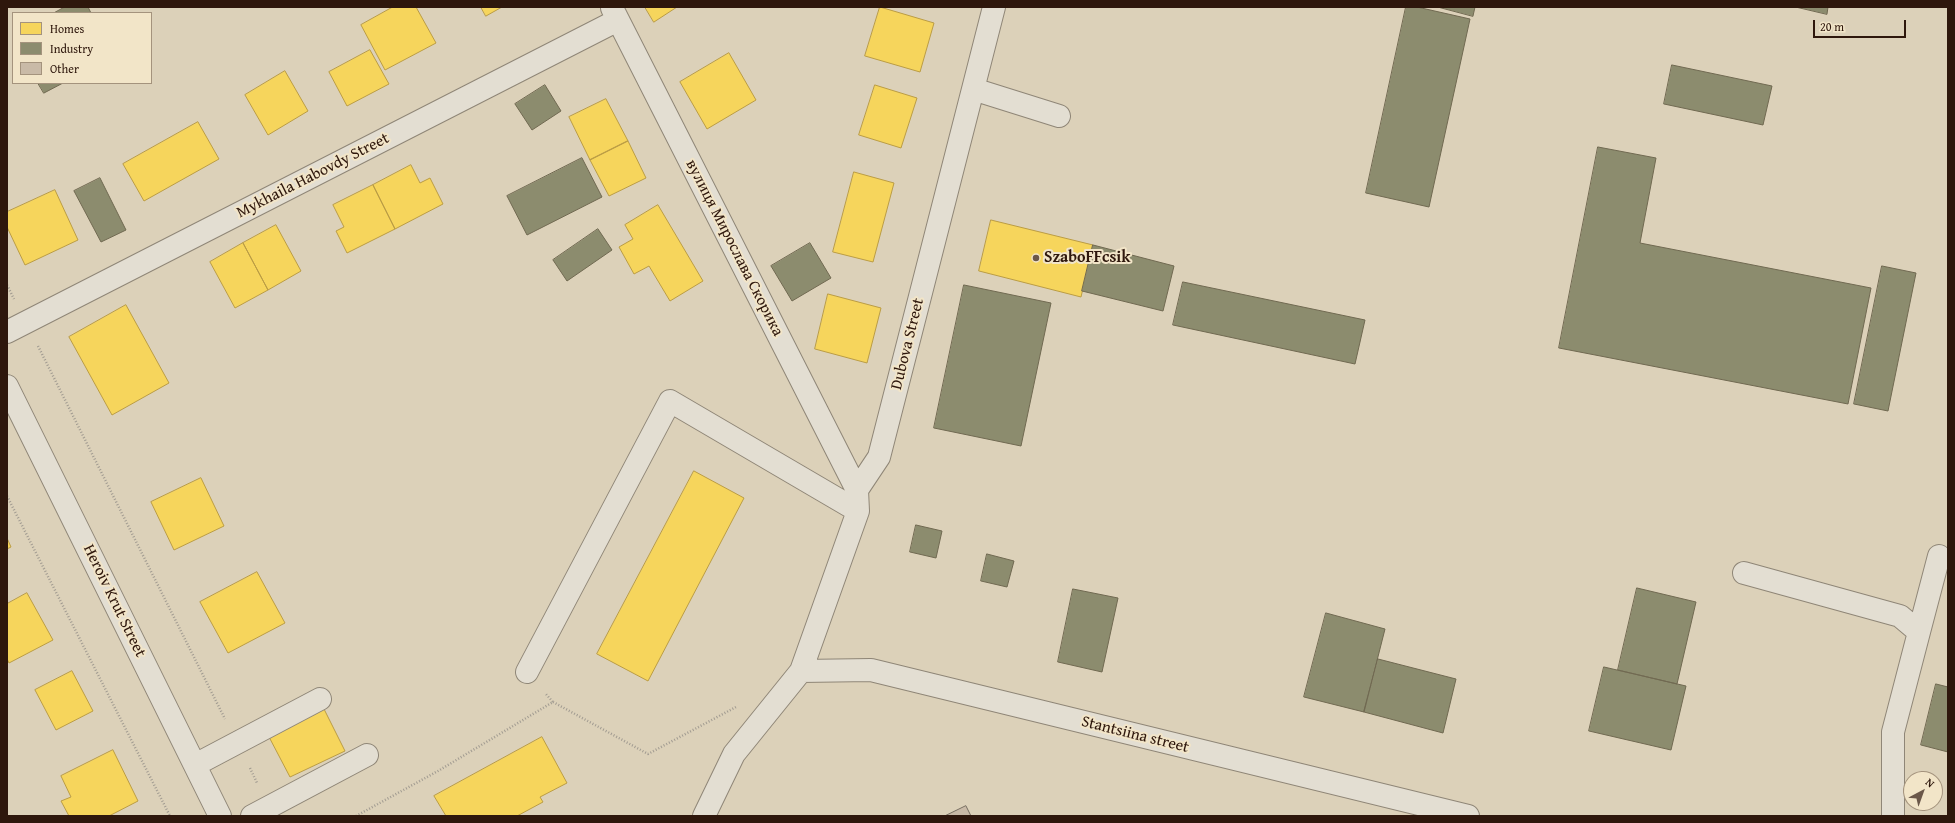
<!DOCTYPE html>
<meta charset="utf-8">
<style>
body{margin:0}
#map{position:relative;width:1955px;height:823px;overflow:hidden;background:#dcd1b9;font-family:"Gentium Book Plus",serif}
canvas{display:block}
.frame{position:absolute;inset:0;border:8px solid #2e170c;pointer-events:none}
.legend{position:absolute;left:12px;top:12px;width:140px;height:72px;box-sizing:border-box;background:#f2e5c8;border:1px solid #a4937d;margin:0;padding:5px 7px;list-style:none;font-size:12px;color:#2e170c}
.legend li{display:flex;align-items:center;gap:8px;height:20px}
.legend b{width:20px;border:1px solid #a4937d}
.north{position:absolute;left:1903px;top:771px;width:40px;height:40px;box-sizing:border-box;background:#f2e5c8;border:1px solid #a4937d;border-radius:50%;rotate:41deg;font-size:11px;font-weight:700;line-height:16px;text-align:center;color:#2e170c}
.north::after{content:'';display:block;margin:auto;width:14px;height:18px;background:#6b5849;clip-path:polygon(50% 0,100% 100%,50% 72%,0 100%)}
.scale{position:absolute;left:1813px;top:20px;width:93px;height:18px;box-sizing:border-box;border:2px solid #2e170c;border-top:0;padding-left:5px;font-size:12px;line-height:14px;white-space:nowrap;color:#2e170c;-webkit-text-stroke:3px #f2e5c8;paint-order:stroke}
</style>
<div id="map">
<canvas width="1955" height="823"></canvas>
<div class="frame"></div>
<ul class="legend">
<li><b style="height:11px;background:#f6d55c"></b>Homes</li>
<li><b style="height:11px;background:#8c8c6e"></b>Industry</li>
<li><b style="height:11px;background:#c9baa7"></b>Other</li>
</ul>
<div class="north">N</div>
<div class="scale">20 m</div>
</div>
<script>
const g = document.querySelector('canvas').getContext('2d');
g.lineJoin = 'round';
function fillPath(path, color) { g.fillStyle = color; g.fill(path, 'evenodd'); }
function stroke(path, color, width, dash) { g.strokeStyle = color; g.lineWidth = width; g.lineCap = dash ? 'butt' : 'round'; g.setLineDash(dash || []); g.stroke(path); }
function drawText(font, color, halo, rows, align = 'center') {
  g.font = font + ' "Gentium Book Plus",serif'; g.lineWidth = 4; g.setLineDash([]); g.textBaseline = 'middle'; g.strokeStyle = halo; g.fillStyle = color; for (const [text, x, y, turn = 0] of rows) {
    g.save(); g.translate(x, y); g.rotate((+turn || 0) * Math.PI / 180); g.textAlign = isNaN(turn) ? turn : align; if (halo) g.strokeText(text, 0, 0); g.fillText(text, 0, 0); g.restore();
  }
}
const homes = new Path2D(`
 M393,7H416L436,43L385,70L361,25Z
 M481,7H502L486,16Z
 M645,7H677L654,22Z
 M880,7L934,23L920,72L865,56Z
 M370,50L389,84L347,106L329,72Z
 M729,53L756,100L707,129L680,82Z
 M285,71L308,111L268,135L245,95Z
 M875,85L917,98L901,148L859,135Z
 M606,99L628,141L590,160L569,117Z
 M198,122L219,159L144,201L123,164Z
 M628,141L646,178L609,196L590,160Z
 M411,165L420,183L430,178L443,204L395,229L373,185Z
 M854,172L894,183L873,262L833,252Z
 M373,185L395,229L347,253L336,231L344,227L333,205Z
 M55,190L78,240L25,265L7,227V212Z
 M658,205L703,281L670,301L649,266L634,274L619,247L633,239L625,225Z
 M991,220L1093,245L1081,297L979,271Z
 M276,225L301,271L268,290L243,243Z
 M243,243L268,290L235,308L210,262Z
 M828,294L881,308L867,363L815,349Z
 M126,305L169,383L112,415L69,337Z
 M694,471L744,498L648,681L597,654Z
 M201,478L224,526L174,550L151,502Z
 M7,538L11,547L7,549Z
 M257,572L285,623L228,653L200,602Z
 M27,593L53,640L9,663L7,659V604Z
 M72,671L93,711L56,730L35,690Z
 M323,707L345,751L290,777L268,735Z
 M542,737L567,783L540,797L543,802L517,816H446L434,796Z
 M113,750L138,801L109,816H69L61,801L71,797L61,776Z`);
const industry = new Path2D(`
 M65,7H88L91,13H54Z
 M1406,7H1417L1470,19L1429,207L1366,193Z
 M1438,7H1475L1473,16Z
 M1796,7H1828L1827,14Z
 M1672,65L1772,86L1763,125L1664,104Z
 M38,83H63L44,93Z
 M545,85L561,111L532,130L515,104Z
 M1598,147L1656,158L1640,243L1871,288L1848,404L1559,348Z
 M582,158L602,197L527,235L507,196Z
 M100,178L126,230L101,242L74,191Z
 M598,229L612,250L567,281L553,260Z
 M810,243L831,278L792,301L771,266Z
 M1093,245L1174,266L1163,311L1082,291Z
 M1882,266L1916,273L1888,411L1854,404Z
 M1183,282L1365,320L1355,364L1173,325Z
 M964,285L1051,303L1021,446L934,428Z
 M916,525L942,531L936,558L910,552Z
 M987,554L1014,561L1007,587L981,581Z
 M1637,588L1696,602L1677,684L1618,670Z
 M1073,589L1118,598L1102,672L1058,662Z
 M1326,613L1385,629L1364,712L1304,697Z
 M1378,659L1456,679L1443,733L1364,712Z
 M1604,667L1686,686L1671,750L1589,731Z
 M1936,684L1948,687V752L1921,745Z`);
const building = new Path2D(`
 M966,806L971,816H945Z`);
const path = new Path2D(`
 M7,285L14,299
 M38,346L225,719
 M7,496L170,816
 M553,702L648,754L736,707
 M250,768L257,783
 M356,816L438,771L553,702L545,693`);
const minor = new Path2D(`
 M612,8L857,490
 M973,89L1059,116
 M7,332L618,20
 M7,386L220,816
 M1744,573L1900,616L1919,632L1893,732V816
 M1919,632L1939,556
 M801,671L871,670L1468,816
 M527,672L670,401L858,511
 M195,765L320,699
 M252,816L367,755
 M704,816L734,754L801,671L858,511L857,490L879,457L994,7`);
const markers = [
 [1036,258,4,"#6b5849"]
];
const streetNames = [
 ["Mykhaila Habovdy Street",313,176,-27],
 ["вулиця Мирослава Скорика",734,248,63],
 ["Dubova Street",908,344,-76],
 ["Heroiv Krut Street",114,601,64],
 ["Stantsiina street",1135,735,14]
];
const poiNames = [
 ["SzaboFFcsik",1044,258]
];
fillPath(homes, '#f6d55c');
stroke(homes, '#ba9c44', 1);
fillPath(industry, '#8c8c6e');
stroke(industry, '#706951', 1);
fillPath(building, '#c9baa7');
stroke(building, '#766d60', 1);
stroke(minor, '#8f8677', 24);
stroke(path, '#a19b91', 2.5, [1, 2]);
stroke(minor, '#e3ded2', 22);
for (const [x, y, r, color] of markers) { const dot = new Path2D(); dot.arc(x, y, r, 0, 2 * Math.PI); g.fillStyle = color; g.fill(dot); stroke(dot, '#f2e5c8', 1.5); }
drawText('16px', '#2e170c', '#f2e5c8', streetNames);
drawText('bold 16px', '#2e170c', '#f2e5c8', poiNames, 'left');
</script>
